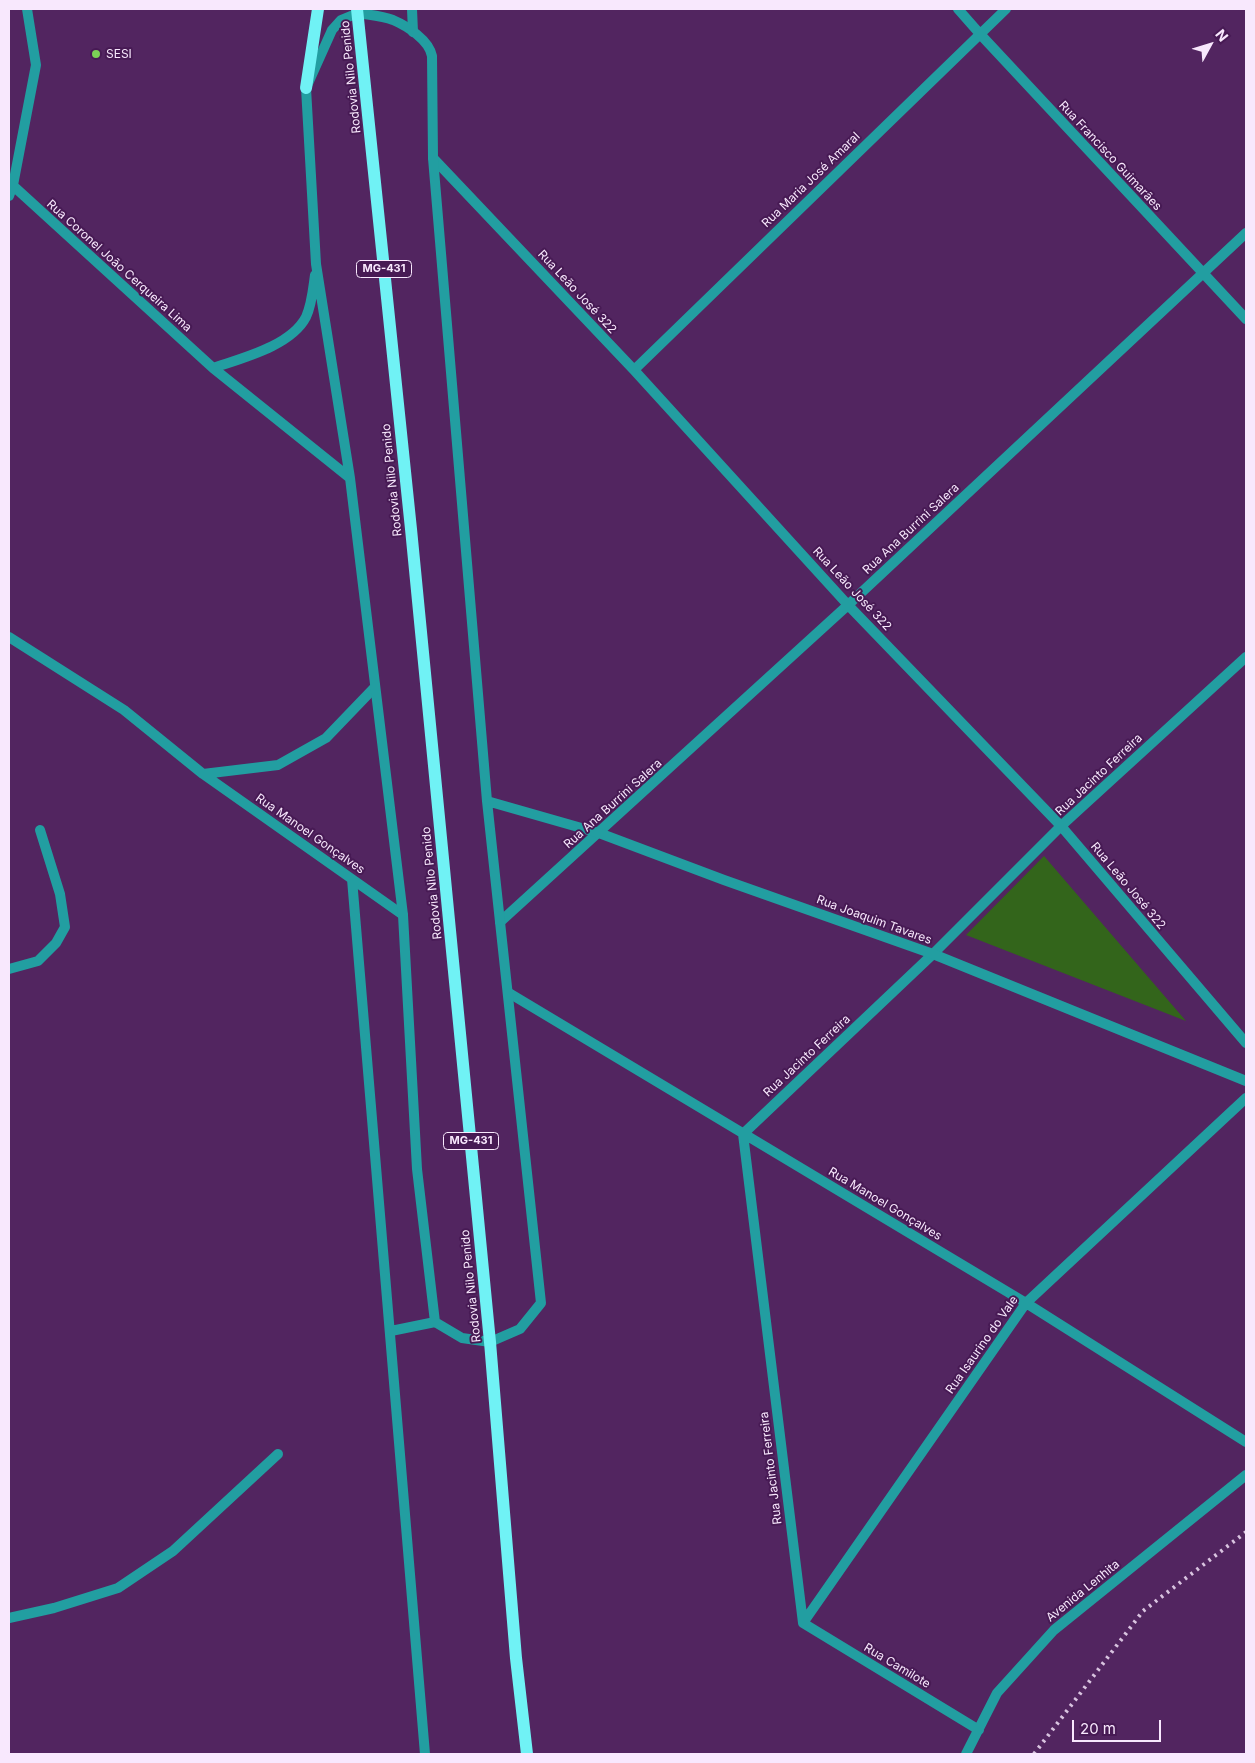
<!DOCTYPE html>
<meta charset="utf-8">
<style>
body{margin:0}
#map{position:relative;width:1255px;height:1763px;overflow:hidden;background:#522560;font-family:Inter,sans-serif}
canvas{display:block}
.frame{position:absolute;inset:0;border:10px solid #f8e8fd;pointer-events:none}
.north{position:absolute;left:1185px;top:20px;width:50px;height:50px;-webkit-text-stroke:4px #471a54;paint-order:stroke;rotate:51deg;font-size:14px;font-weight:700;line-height:20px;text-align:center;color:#f8e8fd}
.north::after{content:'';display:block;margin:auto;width:18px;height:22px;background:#f8e8fd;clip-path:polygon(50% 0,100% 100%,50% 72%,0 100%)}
.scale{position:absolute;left:1072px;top:1720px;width:89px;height:22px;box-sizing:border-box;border:2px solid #f8e8fd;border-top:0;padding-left:6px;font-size:15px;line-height:18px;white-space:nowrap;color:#f8e8fd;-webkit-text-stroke:4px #471a54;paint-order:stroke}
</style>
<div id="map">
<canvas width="1255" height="1763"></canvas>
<div class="frame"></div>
<div class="north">N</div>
<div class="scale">20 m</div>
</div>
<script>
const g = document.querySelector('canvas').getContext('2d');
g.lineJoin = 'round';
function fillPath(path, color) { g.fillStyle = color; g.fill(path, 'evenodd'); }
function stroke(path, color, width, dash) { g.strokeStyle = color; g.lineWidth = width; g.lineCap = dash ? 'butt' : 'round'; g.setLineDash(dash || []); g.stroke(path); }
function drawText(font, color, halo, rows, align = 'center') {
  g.font = font + ' Inter,sans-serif'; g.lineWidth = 4; g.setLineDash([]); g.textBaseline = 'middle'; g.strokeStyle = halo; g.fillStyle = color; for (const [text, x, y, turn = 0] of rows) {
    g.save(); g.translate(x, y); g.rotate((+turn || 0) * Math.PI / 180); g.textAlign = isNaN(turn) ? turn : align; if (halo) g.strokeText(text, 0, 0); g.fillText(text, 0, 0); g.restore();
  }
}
const green = new Path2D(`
 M1044,856L1186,1021L966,935Z`);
const service = new Path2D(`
 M9,969L38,961L56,943L65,927L60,894L40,830`);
const minor = new Path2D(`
 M412,9L413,32
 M958,9L980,34L1246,319
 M433,158L634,370L848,605L1061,826L1246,1043
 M634,370L1006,9
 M9,637L124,710L203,774L403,915
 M203,774L278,765L326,738L375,687
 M352,879L425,1754
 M500,922L848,605L1246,233
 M509,993L1026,1303L1246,1442
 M391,1331L435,1322
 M9,1618L54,1608L118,1588L173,1551L278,1454
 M803,1623L743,1134L933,954L1061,826L1246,657
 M803,1623L1026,1303L1246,1098
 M803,1623L979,1730
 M966,1754L997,1693L1054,1630L1246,1475`);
const tertiary = new Path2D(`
 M358,13C369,15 382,16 393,20C407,26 429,40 432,56L433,158L487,801L541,1303L520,1329L490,1342L462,1338L435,1322L417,1169L403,915L350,478L316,264L306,88L332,30L341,20Z
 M9,182L213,368L350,478
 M9,196L13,185L36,65L27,9
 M213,368C242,358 291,346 306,317C312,304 313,289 315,275
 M487,801L599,833L724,880L933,954L1246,1081`);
const primary = new Path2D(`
 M357,9L411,529L490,1342L516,1658L527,1754
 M306,88L318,9`);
const rail = new Path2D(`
 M1034,1754L1143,1611L1246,1532`);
const markers = [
 [96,54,5,"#7bd156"]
];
const shields = [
 [384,269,55],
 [471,1141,55]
];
const shieldNames = [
 ["MG-431",384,269],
 ["MG-431",471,1141]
];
const poiNames = [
 ["SESI",106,54]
];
const streetNames = [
 ["Rodovia Nilo Penido",351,77,-96],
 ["Rua Francisco Guimarães",1110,156,47],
 ["Rua Maria José Amaral",811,180,-44],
 ["Rua Coronel João Cerqueira Lima",119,266,42],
 ["Rua Leão José 322",577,292,47],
 ["Rodovia Nilo Penido",392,480,-96],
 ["Rua Ana Burrini Salera",911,529,-43],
 ["Rua Leão José 322",852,589,47],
 ["Rua Jacinto Ferreira",1099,775,-43],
 ["Rua Ana Burrini Salera",613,804,-42],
 ["Rua Manoel Gonçalves",310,834,35],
 ["Rodovia Nilo Penido",432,883,-96],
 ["Rua Leão José 322",1128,886,50],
 ["Rua Joaquim Tavares",874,920,20],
 ["Rua Jacinto Ferreira",807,1056,-43],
 ["Rua Manoel Gonçalves",885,1204,31],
 ["Rodovia Nilo Penido",471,1286,-96],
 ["Rua Isaurino do Vale",982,1345,-55],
 ["Rua Jacinto Ferreira",771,1468,-97],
 ["Avenida Lenhita",1083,1591,-39],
 ["Rua Camilote",897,1666,31]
];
fillPath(green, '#33651b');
stroke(service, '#229ea1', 10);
stroke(minor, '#229ea1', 10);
stroke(tertiary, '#229ea1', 10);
stroke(primary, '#70f2f5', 12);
stroke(rail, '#d9c4e0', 4, [2.5, 5]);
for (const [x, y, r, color] of markers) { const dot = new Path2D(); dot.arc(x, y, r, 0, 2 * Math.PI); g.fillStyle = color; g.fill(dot); stroke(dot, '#471a54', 2); }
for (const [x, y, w] of shields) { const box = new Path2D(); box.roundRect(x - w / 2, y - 8.5, w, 17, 4); g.fillStyle = '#471a54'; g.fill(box); stroke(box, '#f8e8fd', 1); }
drawText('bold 11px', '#f8e8fd', null, shieldNames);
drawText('12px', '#f8e8fd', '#471a54', poiNames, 'left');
drawText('12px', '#f8e8fd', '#471a54', streetNames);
</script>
